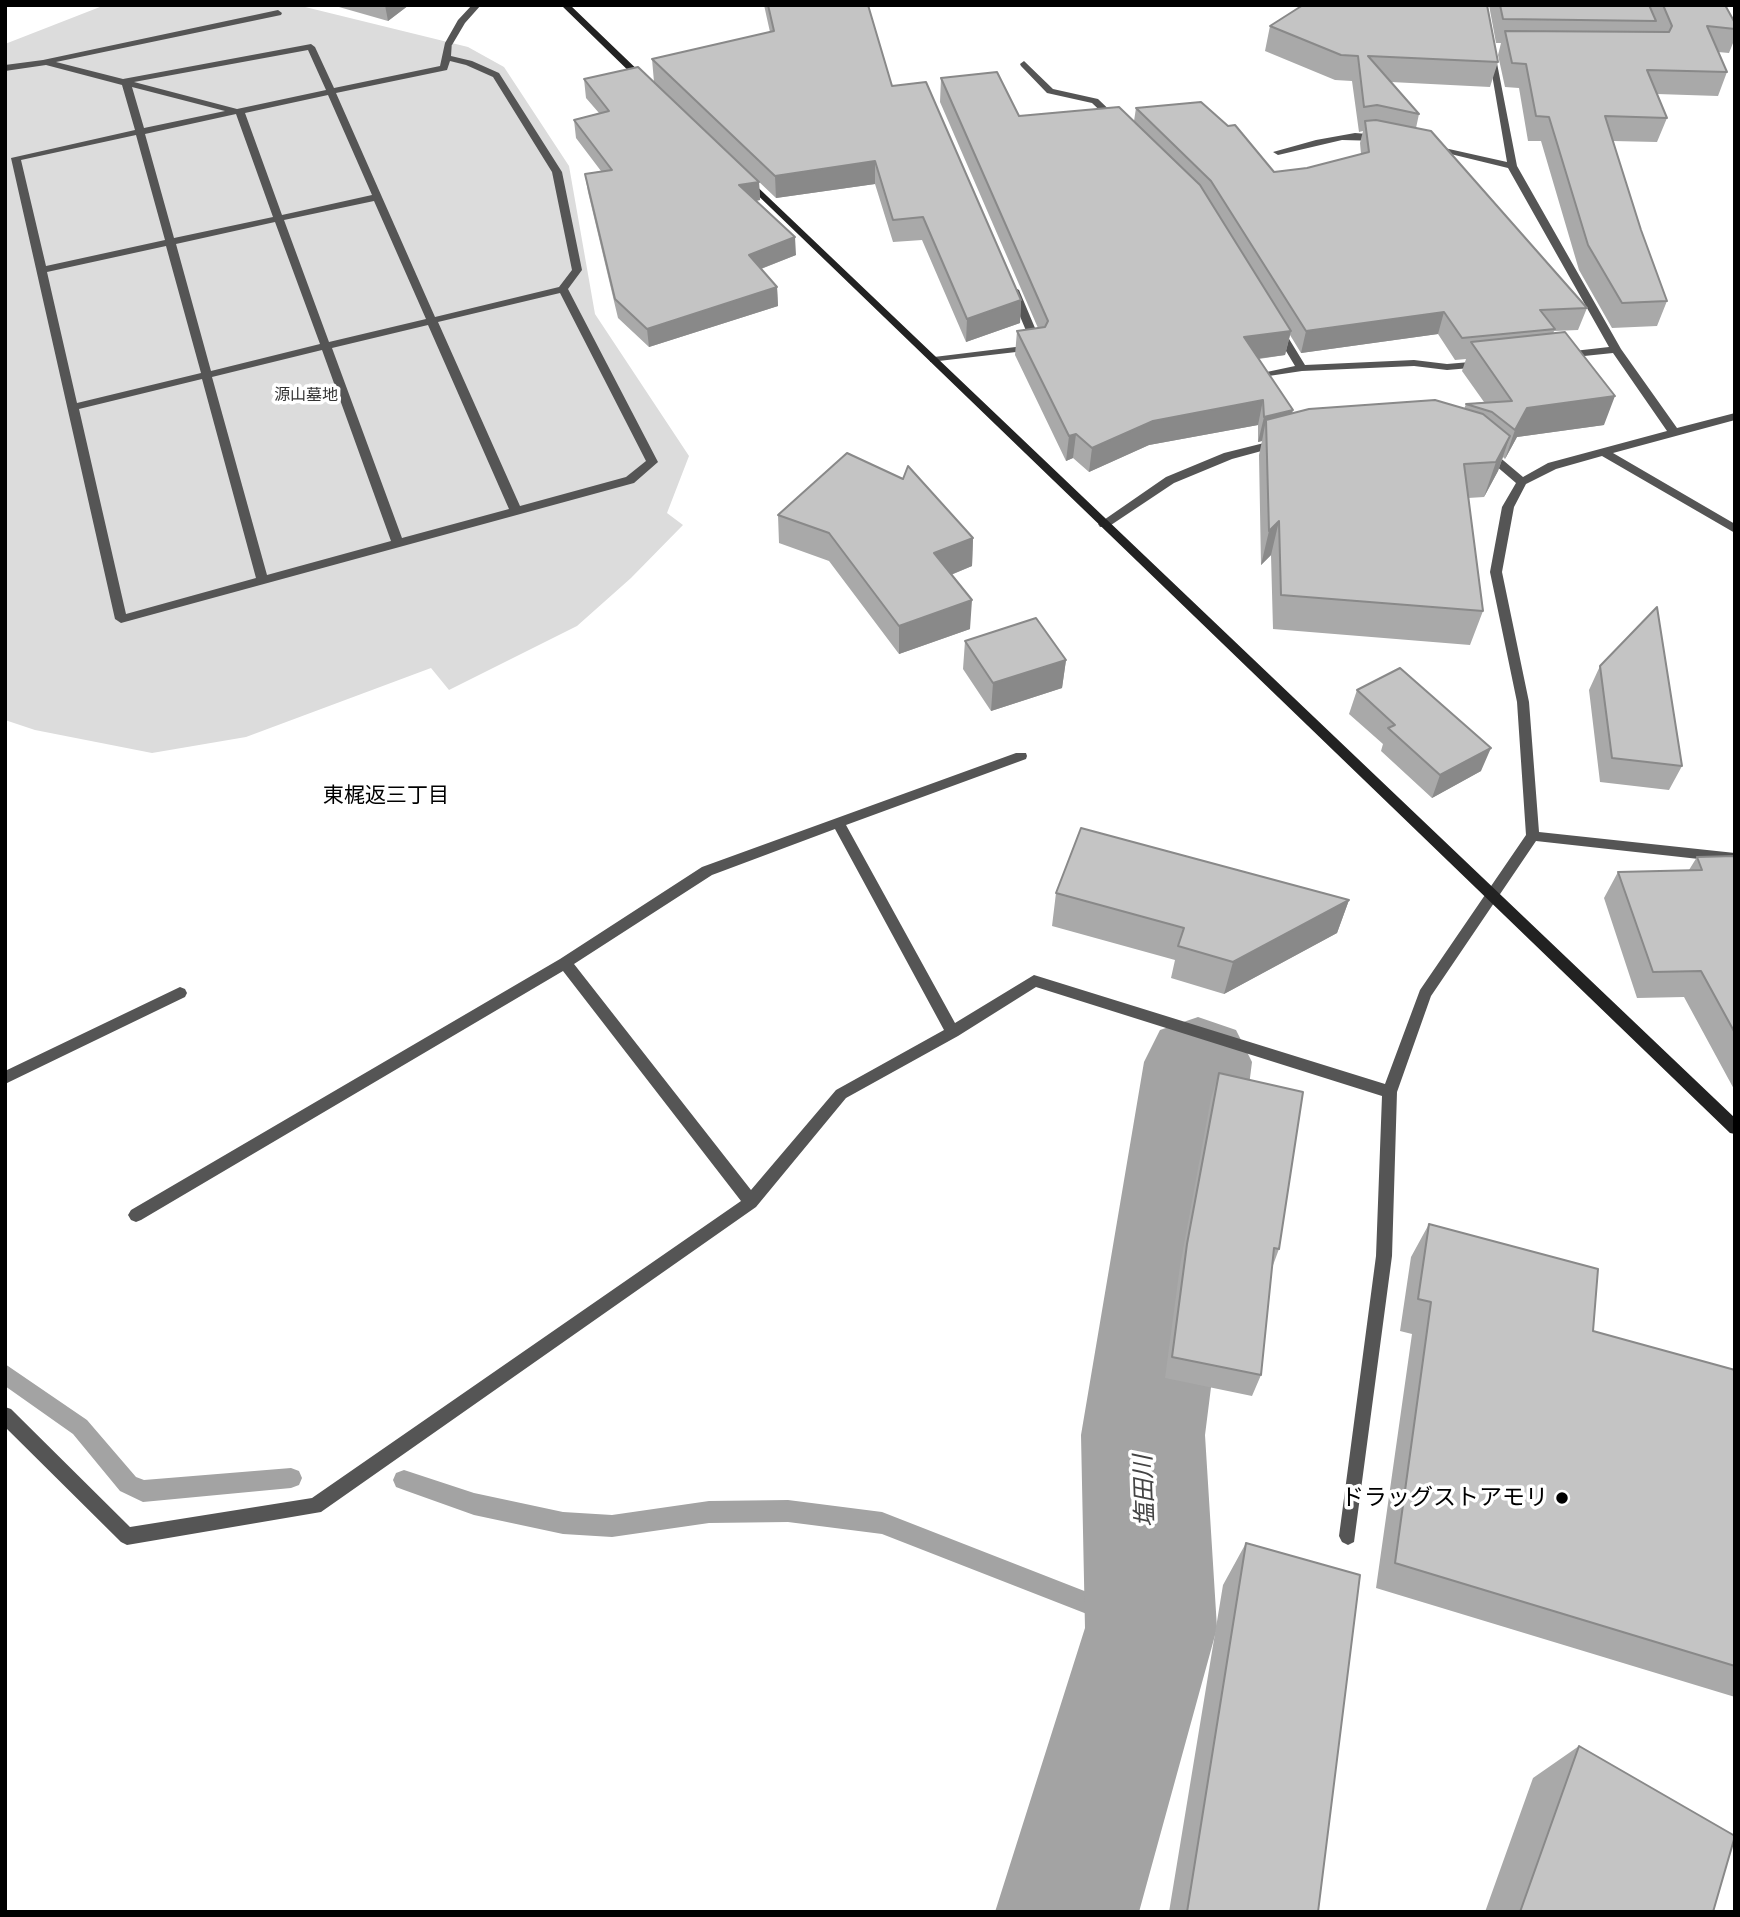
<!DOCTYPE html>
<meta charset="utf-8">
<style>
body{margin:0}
#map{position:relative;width:1740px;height:1917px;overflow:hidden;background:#fff;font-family:Figtree,sans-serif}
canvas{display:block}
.frame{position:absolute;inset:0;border:7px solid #000;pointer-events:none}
</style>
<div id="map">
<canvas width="1740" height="1917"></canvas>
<div class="frame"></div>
</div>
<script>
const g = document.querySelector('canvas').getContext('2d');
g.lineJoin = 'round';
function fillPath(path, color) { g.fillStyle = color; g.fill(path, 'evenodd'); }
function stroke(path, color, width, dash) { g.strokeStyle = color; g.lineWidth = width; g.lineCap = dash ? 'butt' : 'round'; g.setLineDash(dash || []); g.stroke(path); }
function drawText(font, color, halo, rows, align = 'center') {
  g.font = font + ' Figtree,"Noto Sans JP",sans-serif'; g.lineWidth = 7; g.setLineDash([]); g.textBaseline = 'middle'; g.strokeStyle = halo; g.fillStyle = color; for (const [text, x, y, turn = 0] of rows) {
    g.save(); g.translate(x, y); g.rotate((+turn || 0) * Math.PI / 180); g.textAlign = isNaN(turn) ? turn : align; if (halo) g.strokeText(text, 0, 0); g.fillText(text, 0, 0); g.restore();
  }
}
const green = new Path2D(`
 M105,5H297L468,47L504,67L569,166L595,314L689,456L667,513L683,525L631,578L577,626L449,690L431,668L246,737L152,753L35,730L5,720V44Z`);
const stream = new Path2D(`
 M5,1364L87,1420L136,1477L144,1480L291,1468L299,1471L302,1478L299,1485L291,1488L143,1502L120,1491L73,1434L5,1386Z
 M404,1470L474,1493L563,1512L612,1515L709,1501L788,1500L882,1512L1151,1617L1159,1620L1162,1628L1159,1636L1151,1639L882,1534L788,1522L709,1523L612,1537L563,1534L474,1515L404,1490L396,1487L393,1480L396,1473Z`);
const river = new Path2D(`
 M1198,1017L1236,1030L1252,1062L1205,1435L1217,1628L1139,1912H995L1085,1628L1081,1435L1144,1062L1160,1030Z`);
const lane = new Path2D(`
 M278,10L282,13L281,15L56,62L123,79L311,44L315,47L334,88L440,66L445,43L452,41L451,56L472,61L499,73L562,172L582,270L568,289L658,462L634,483L121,623L115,619L11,158L135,130L122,85L46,65L5,71V65L43,60ZM308,50L326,90L237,109L134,82ZM450,61L466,65L493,77L552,172L572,270L559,287L435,317L336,93L447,70ZM132,87L225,111L144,128ZM328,95L372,195L282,215L245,113ZM236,114L273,217L174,238L145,134ZM136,135L165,240L46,266L21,160ZM374,201L426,319L329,342L284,220ZM275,222L320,344L211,371L176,244ZM166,246L201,373L77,403L47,272ZM560,293L646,461L626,477L520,506L438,322ZM428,325L509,509L402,538L332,348ZM322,350L391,541L267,575L212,377ZM202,379L256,578L126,614L79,409Z`);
const street = new Path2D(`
 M472,5H481L465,23L452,45H446L445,43L458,20Z
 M1488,51L1495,53L1517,166L1621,349L1677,428L1735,413V420L1613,453L1735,524V533L1602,456L1556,469L1526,484L1514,507L1502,572L1529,702L1539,832L1735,853V863L1536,841L1431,996L1397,1092L1392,1256L1354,1542L1348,1545L1342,1542L1339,1536L1376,1256L1382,1096L1036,987L958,1036L846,1098L756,1207L321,1512L127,1545L121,1542L5,1427V1407L11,1409L130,1527L312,1498L741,1201L563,971L141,1220L136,1222L131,1220L128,1215L131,1210L560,959L702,867L1016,753H1026L1027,756L1026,759L846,825L955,1023L1034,975L1385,1084L1420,990L1526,835L1517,702L1490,572L1502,507L1516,483L1481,453L1487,449L1491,450L1523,477L1548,463L1667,431L1613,353L1565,358L1560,355L1565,352L1609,347L1508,168L1426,148L1431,145L1507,162ZM835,829L944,1030L836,1090L751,1190L574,964L712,875Z
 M1024,61L1053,89L1098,99L1120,120L1112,122L1092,103L1047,93L1021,66L1020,64Z
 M1355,133L1380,135L1385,138L1380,141L1342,140L1278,155L1273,152L1316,140Z
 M1014,287L1019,290L1043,347L1042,349L930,362V358L934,357L1032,345L1009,290Z
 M1279,328L1283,329L1305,365L1414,360L1447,364L1482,361L1487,364L1482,367L1447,370L1414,366L1302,371L1262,377V373L1295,366L1274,331Z
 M1276,440L1282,444L1280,446L1232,459L1174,483L1108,527H1100L1098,524L1166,477L1224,453Z
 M180,987L185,989L187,993L185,997L5,1084V1071Z`);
const secondary = new Path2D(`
 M561,5H570L646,78V82H640Z
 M746,176L1735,1118V1134L1730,1133L743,181L741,179Z`);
const wall = new Path2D(`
 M332,5H409L388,21Z
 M764,5H868L892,86L1021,300L1020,323L966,342L922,240L893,242L875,184L776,198L654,82L652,59L770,32Z
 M1489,5H1725L1735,23V38L1729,53L1718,52L1727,72L1718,96L1657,94L1667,118L1657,142L1613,141L1641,230L1667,301L1657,326L1612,328L1579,270L1541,141H1528L1519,88L1505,87L1498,55L1501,43H1496Z
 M1270,26L1498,62L1490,87L1391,82L1419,114L1416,128L1587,308L1578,330L1554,331L1553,334L1604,425L1517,437L1505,459L1503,457L1498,471L1484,497L1468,498L1483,611L1470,645L1273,629L1271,555L1261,565L1259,455L1262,441L1258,442V425L1149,445L1089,472L1073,458L1066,461L1015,355L1017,331L1038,328L940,102L941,78L1019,116L1134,121L1136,108L1274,172L1307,168L1361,154L1360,143L1363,131L1359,132L1352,81L1335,80L1265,51ZM1438,334L1455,360L1466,359L1462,371L1484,402L1466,404L1464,409L1292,413L1259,359L1285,355L1290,335L1301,353Z
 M584,79L759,182L760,200L756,201L796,255L761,269L777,287L778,306L649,347L618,318L588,192L585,174L601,171L576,138L574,120L599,113L586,98Z
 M778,515L973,538L972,566L951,575L970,629L899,654L829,561L779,543Z
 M965,641L1066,660L1062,688L991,711L963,669Z
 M1600,666L1682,766L1669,790L1600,782L1589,690Z
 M1357,690L1481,771L1432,798L1381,751L1383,744L1349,714Z
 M1735,856V1091L1684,997L1637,998L1604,898L1618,872L1689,870L1697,857Z
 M1056,893L1349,900L1337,933L1224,994L1171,978L1175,960L1052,926Z
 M1219,1073L1279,1249L1272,1268L1261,1375L1252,1396L1165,1378L1180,1266L1211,1098Z
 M1429,1224L1593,1331L1735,1370V1697L1376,1588L1412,1334L1400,1331L1411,1257Z
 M1246,1543L1318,1912H1169L1223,1585Z
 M1579,1746L1713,1912H1485L1533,1778Z`);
const shadedWall = new Path2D(`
 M385,5H409L388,21Z
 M875,161V184L776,198L775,176Z
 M759,182L760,200L740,203L739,185Z
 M795,237L796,255L750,273L749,255Z
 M777,287L778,306L649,347L647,329Z
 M1021,300L1020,323L966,342L967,319Z
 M1444,312L1438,334L1301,353L1306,331Z
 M1291,331L1285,355L1239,361L1244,337Z
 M1615,396L1604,425L1517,437L1505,459L1515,430L1527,408Z
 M1263,400L1258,425L1149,445L1089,472L1092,448L1153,421Z
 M1293,410L1287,435L1266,420L1262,441L1258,442L1264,417Z
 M1076,434L1073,458L1066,461L1069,436Z
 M1510,436L1498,471L1484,497L1496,462Z
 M1279,521L1271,555L1261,565L1269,531Z
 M973,538L972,566L933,582L934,553Z
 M972,600L970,629L899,654V626Z
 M1066,660L1062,688L991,711L993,683Z
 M1491,748L1481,771L1432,798L1440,775Z
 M1349,900L1337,933L1224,994L1233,962Z`);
const building = new Path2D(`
 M768,5H868L892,86L926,82L1021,300L967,319L923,217L893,220L875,161L775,176L652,59L774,31Z
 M1303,5H1487L1498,62L1368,56L1419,114L1377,105L1364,107L1358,56L1341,55L1270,26Z
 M1500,5H1649L1656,21L1503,19Z
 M1663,5H1725L1735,23V29L1707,26L1727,72L1647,70L1667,118L1605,116L1641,230L1667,301L1622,303L1588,245L1549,117L1536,116L1526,64L1512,63L1505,31L1669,32L1672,26Z
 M638,67L759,182L739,185L795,237L749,255L777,287L647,329L615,299L585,174L612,170L574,120L609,111L584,79Z
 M997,72L1019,116L1119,107L1200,185L1291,331L1244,337L1293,410L1264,417L1263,400L1153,421L1092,448L1076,434L1069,436L1017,331L1045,327L1048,321L941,78Z
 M1201,102L1228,126L1235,125L1274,172L1307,168L1369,152L1365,121L1376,120L1431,131L1587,308L1540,310L1555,329L1462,338L1444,312L1306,331L1211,181L1136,108Z
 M1565,332L1615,396L1527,408L1515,430L1492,412L1466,404L1512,401L1471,342Z
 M1435,400L1483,414L1510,436L1496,462L1464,464L1483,611L1281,595L1279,521L1269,531L1266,420L1309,409Z
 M847,453L903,479L908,466L973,538L934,553L972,600L899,626L829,533L778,515Z
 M1657,607L1682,766L1612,758L1600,666Z
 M1036,618L1066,660L993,683L965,641Z
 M1400,668L1491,748L1440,775L1388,728L1395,725L1357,690Z
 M1081,828L1349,900L1233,962L1178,946L1184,928L1056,893Z
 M1735,856V1033L1701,971L1653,972L1618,872L1702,870L1697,857Z
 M1219,1073L1303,1092L1279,1249L1274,1248L1261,1375L1172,1357L1187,1244Z
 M1429,1224L1598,1269L1593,1331L1735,1370V1666L1395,1563L1431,1302L1418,1299Z
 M1246,1543L1360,1575L1318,1912H1187Z
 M1579,1746L1735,1836L1713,1912H1520Z`);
const markers = [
 [1562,1498,7,"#000"]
];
const farParknames = [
 ["源山墓地",306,395]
];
const neighbourhoodNames = [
 ["東梶返三丁目",386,796]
];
const nearPoinames = [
 ["ドラッグストアモリ",1548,1498]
];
const nearWaternames = [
 ["塩田川",1145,1491,-92]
];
fillPath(green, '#dcdcdc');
fillPath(stream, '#a3a3a3');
fillPath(river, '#a3a3a3');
fillPath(lane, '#555');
fillPath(street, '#555');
fillPath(secondary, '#222');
fillPath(wall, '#a9a9a9');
fillPath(shadedWall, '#898989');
fillPath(building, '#c4c4c4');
stroke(building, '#898989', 2);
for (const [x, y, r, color] of markers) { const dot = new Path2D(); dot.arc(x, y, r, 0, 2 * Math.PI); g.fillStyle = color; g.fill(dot); stroke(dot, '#fff', 2.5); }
drawText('16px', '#333', '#fff', farParknames);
drawText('21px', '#000', '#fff', neighbourhoodNames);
drawText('23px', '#000', '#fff', nearPoinames, 'right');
drawText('italic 24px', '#444', '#fff', nearWaternames);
</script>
